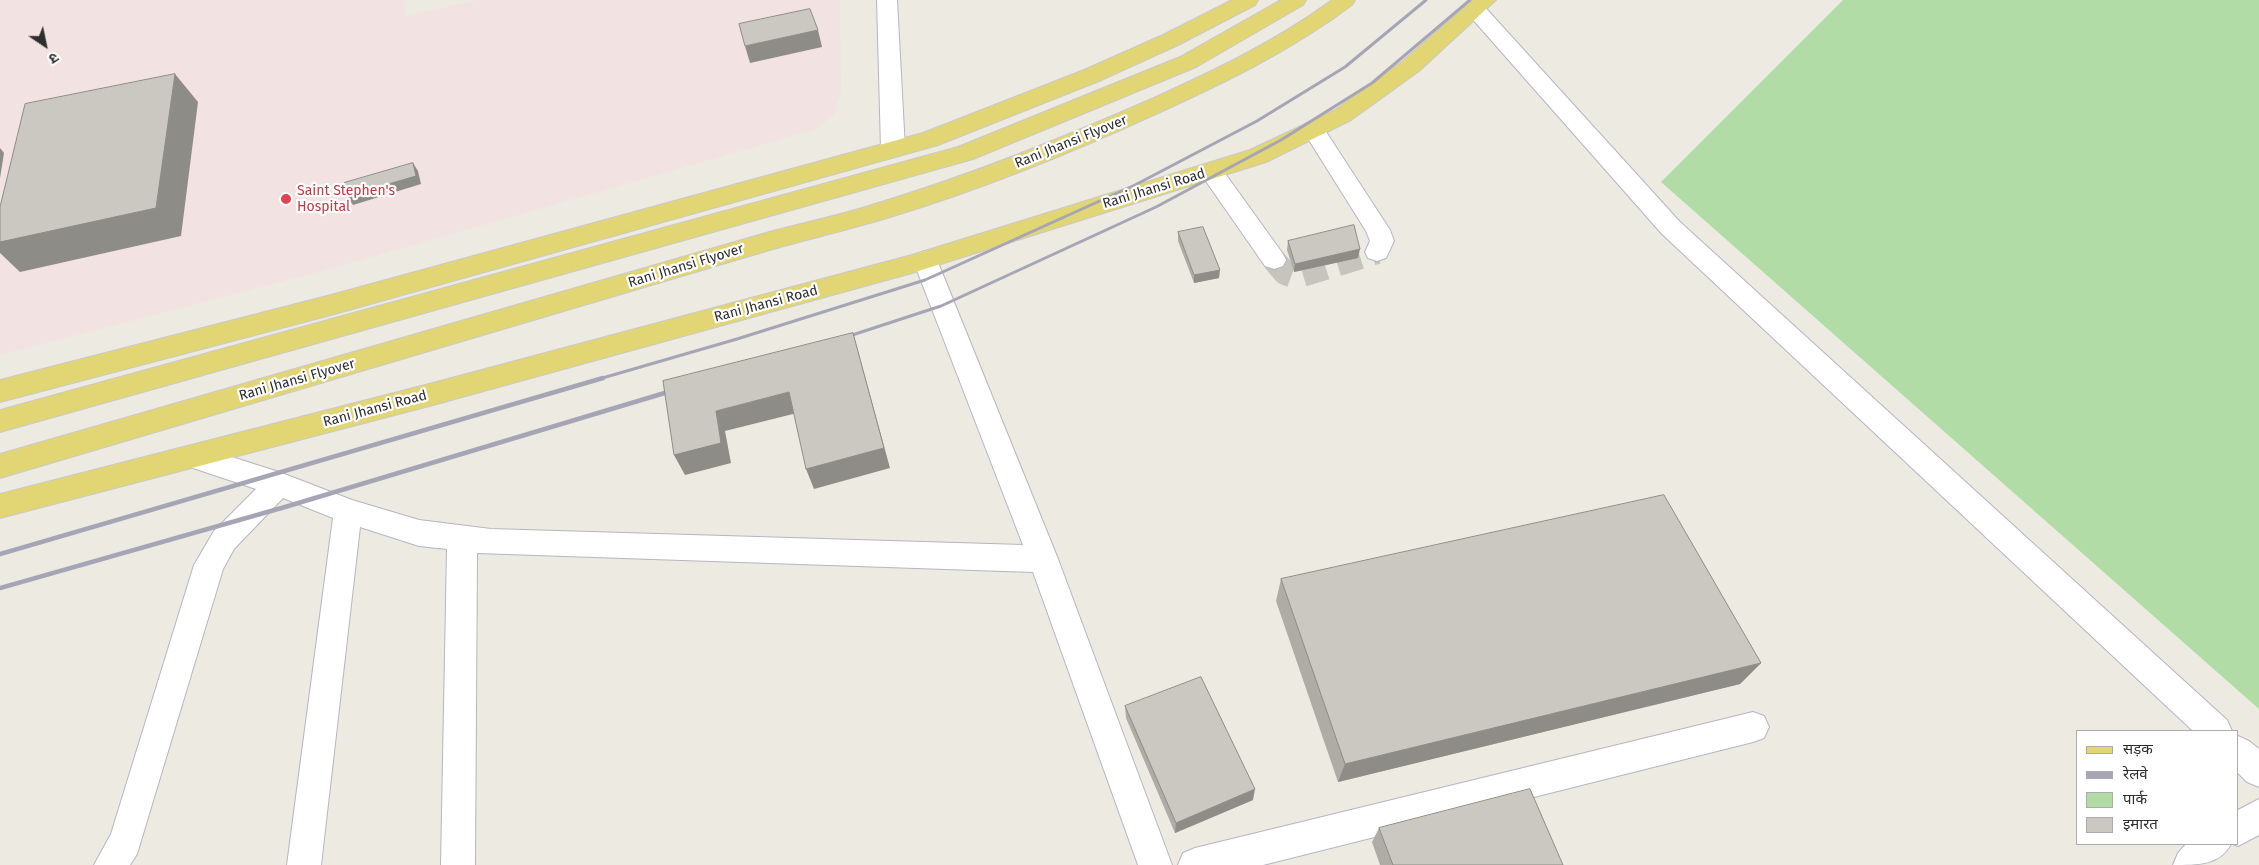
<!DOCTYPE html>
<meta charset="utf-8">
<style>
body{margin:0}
#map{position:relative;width:2259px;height:865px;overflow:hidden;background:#edeae2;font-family:"Fira Sans","Noto Sans Devanagari",sans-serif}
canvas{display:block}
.legend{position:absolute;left:2076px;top:730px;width:162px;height:115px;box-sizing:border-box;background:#fff;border:1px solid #ababab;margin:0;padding:6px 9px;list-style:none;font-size:15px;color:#2e2e2e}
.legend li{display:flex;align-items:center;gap:10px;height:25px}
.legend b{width:25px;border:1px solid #ababab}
.north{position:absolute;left:20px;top:20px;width:50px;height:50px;-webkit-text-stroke:4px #fff;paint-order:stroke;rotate:146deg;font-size:14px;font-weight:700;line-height:20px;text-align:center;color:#2e2e2e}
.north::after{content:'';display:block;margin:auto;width:18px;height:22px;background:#2e2e2e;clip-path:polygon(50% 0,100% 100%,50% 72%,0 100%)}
</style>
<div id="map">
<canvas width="2259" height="865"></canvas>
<ul class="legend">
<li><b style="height:6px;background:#e1d673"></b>सड़क</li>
<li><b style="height:6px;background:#a5a5b5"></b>रेलवे</li>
<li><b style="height:14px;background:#b1dca6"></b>पार्क</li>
<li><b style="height:14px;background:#cac8c0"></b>इमारत</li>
</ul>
<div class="north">उ</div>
</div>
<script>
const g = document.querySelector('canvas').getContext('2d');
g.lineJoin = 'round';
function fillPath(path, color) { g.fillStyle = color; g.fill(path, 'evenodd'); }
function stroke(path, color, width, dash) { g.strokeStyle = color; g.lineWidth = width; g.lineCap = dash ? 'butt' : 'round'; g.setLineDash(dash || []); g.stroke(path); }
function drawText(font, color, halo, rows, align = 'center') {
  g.font = font + ' "Fira Sans",sans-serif'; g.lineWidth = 4.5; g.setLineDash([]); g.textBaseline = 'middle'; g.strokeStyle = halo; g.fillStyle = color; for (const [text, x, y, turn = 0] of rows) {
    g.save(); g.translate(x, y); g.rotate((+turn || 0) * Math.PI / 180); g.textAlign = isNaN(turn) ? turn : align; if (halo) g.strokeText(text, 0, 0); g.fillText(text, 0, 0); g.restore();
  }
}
const medical = new Path2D(`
 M0,0H403L406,16L478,0H840L841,92L834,114L817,129L326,270L0,355Z`);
const green = new Path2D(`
 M1843,0H2259V709L1661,182Z`);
const minorTunnel = new Path2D(`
 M1274,260L1285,273L1296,277L1377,252`);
const minor = new Path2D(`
 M877,0H897L905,149L901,155L893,157L885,155L881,149Z
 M1475,2L1482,4L1680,222L2227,720L2232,731H2193L1662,234L1468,14L1465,9L1468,4Z
 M1313,121L1321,124L1390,230L1394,241L1386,258L1377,261L1368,258L1365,252L1370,241L1366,231L1302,129L1305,124Z
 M1211,163L1219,165L1283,254L1286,260L1283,266L1274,269L1265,266L1203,177L1199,171L1203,165Z
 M925,251L934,254L937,260L1058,559L1172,865H1138L1033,572L477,553L475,865H441L447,549L419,546L360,527L321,865H287L333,518L283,498L234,549L223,569L137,854L130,865H94L111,834L194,565L214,531L256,489L184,465L180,457L184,449L194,445L279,472L352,500L419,520L491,529L1023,545L913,260L916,254Z
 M1753,712L1764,716L1769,727L1764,738L1753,742L1263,865H1178L1183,853L1195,848Z
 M2238,736L2249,741L2259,749V787L2247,782L2238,773Z
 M2259,799V835L2238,846L2233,844H2238V810Z
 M2186,844H2231C2220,865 2198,865 2173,865L2178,853Z`);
const major = new Path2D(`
 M1232,0H1258L1255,5L1178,45L1099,81L938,145L331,315L0,402V380L331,295L923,133L1084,70L1163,35Z
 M1281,0H1306L1303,5L1196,67L973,159L0,432V410L958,147L1180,57Z
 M1332,0H1355L1352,5C1292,50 1226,82 1158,113C1071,153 982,189 890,217C851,229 812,238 773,249L0,478V454L773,231C807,222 842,215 875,204C968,176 1058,140 1147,101C1211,72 1275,42 1332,0Z
 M1473,0H1496L1419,71L1351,120L1266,162L912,273L433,405L0,518V494L433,383L912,255L1250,150L1335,110L1403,61Z`);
const railFar1 = new Path2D(`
 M840,339L941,306L1156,207L1281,140L1372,83L1470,0
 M599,379L737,339L925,280L1135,185L1257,121L1345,67L1426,0`);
const rail = new Path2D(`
 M0,554L603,378
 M0,588L285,507L678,389`);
const wall = new Path2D(`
 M1178,232L1219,278L1194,283L1178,241Z
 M1288,241L1358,258L1294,272L1287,250Z
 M1281,579L1761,663L1740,684L1338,782L1276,601Z
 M1125,706L1253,800L1175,833L1126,718Z
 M1379,828L1563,865H1380L1372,842Z`);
const shadedWall = new Path2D(`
 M818,30L822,47L750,63L745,46Z
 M175,74L198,102L181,236L20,272L0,253V242Z
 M0,148L4,153L0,178Z
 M413,163L418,171L421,184L353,205L347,196Z
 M1360,249L1358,258L1294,272L1295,264Z
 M1220,270L1219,278L1194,283V275Z
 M853,333L890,468L814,489L806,469Z
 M789,392L797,413L725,431L731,463L685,475L674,455L716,411Z
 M1761,663L1740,684L1338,782L1345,764Z
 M1255,789L1253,800L1175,833L1176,823Z`);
const building = new Path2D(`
 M810,9L818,30L745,46L739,24Z
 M175,74L156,208L0,242V207L25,104Z
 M413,163L416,176L347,196L344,183Z
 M1354,225L1360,249L1295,264L1288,241Z
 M1203,227L1220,270L1194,275L1178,232Z
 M853,333L884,448L806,469L789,392L716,411L721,443L674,455L663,381Z
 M1664,495L1761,663L1345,764L1281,579Z
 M1201,677L1255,789L1176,823L1125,706Z
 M1530,789L1563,865H1393L1379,828Z`);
const markers = [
 [286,199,6,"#e0444e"]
];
const streetNames = [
 ["Rani Jhansi Flyover",1071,142,-22],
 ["Rani Jhansi Road",1154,189,-17],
 ["Rani Jhansi Flyover",686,266,-17],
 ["Rani Jhansi Road",766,304,-15],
 ["Rani Jhansi Flyover",297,380,-16],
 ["Rani Jhansi Road",375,409,-15]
];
const healthNames = [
 ["Saint Stephen's",297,191],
 ["Hospital",297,207]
];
fillPath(medical, '#f2e2e1');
fillPath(green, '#b1dca6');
stroke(minorTunnel, '#c7c4be', 24, [24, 12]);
stroke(minor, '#b5b6c0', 2);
stroke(major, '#c9c9c9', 2);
fillPath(minor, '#fff');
fillPath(major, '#e1d673');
stroke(railFar1, '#a5a5b5', 3);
stroke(rail, '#a5a5b5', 4.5);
fillPath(wall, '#aeaca5');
fillPath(shadedWall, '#8d8c86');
fillPath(building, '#cac8c0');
stroke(building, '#8d8c86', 1);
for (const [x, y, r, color] of markers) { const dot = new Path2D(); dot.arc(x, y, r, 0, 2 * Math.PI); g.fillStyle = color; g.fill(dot); stroke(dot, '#fff', 2); }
drawText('14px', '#2e2e2e', '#fff', streetNames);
drawText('14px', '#be3a42', '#fff', healthNames, 'left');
</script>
